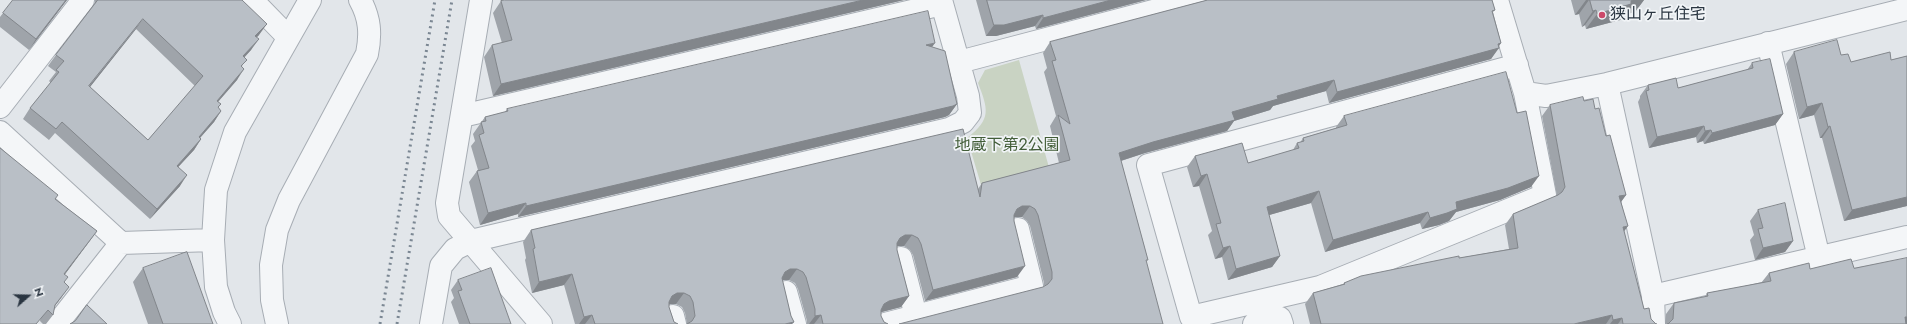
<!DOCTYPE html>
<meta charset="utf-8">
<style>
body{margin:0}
#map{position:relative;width:1907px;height:324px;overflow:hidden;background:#e2e6ea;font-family:Jost,sans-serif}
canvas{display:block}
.north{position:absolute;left:8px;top:276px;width:40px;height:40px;-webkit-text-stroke:3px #f1f4f7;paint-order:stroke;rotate:70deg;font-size:11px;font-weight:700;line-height:16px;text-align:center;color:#2a3541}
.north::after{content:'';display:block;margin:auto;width:14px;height:18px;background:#2a3541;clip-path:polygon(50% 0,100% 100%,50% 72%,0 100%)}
</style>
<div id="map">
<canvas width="1907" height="324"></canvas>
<div class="north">N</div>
</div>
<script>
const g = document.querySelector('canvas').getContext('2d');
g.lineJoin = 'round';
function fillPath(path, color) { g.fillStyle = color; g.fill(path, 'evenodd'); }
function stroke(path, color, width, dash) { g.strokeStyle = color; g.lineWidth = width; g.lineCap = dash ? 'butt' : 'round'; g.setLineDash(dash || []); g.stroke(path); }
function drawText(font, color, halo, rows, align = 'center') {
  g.font = font + ' Jost,"Noto Sans JP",sans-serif'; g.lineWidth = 3.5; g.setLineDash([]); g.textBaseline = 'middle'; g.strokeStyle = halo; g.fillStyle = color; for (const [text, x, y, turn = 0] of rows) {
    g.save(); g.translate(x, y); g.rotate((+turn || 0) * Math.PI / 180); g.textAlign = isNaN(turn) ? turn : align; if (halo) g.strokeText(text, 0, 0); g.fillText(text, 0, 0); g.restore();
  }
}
const green = new Path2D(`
 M1019,60L1050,171L982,188L967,138C992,119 988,109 978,83L985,70Z`);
const minor = new Path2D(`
 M252,0L288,37
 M481,0L447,203L449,216L541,324
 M1497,0L1525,93L1546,96L1607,84L1907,9
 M1768,43L1819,258
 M959,62L1195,0
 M1517,65L1148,165L1191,317L1320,287L1545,195L1525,93
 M1607,84L1653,296L1654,324
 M0,107L83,0
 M462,116L942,4
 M0,132L121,243L213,240
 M901,258L916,316
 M786,292L795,324
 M1653,296L1907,237
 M673,316L675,324
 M57,324L121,243
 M230,324L224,312L216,287L213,240L216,190L235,132L310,0
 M277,324L272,300L271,265L277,230L289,200L367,54C371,34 370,18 360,0
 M431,324L441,266L455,249L471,241L949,129L963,122L970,113L968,96L941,0
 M885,324L1032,286L1018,229
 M1254,324L1280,318L1282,324`);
const rail = new Path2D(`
 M380,324L435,0
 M397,324L452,0`);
const wall = new Path2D(`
 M13,0H67L29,50L0,27V17Z
 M95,0H242L259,35L256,37L251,50L244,58L242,67L237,80L218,102L221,104L218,108L221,111L214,122L200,138L201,139L194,150L178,167L180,186L150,219L55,133L49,140L23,119L30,108L51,83L49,81L56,72L48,66L56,55L94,5L95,2ZM136,29L195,86L148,140L90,87Z
 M904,0L493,96L484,57L492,45L502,43L493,13L501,1Z
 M976,0H1146L1036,29L1035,26L996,36H986Z
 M1207,0H1492L1495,10L1493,12L1501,43L1491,59L1329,103L1326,91L1273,106L1270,110L1234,121L1227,131L1145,153L1121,161L1148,260L1044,286V283L1030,226L1027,221L1022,217H1015L1014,218L1017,277L925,301L913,255L910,250L904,246H897V250L909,296L901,307L881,312V316L884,322L888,324H807V321L798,289L795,283L789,280H782L791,316L794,322L792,324H687L685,313L682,307L676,304H670L669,305V307L674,322L678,324H575L564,285L532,293L525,260L526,258L523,242L531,230L978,189L982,183L1059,163L1050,126L1056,116L1044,72L1047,68L1043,53L1050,42Z
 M1571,0H1644L1635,12L1623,15L1620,20L1586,29L1585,25L1582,27L1579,14L1575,15Z
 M932,47L957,104L949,115L945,117L518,217V214L480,225L469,182L477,171L478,170L471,146L475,141L473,134L485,117L505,112L507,109Z
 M1794,52L1841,55L1851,62L1891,60L1907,56V206L1844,221L1822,138H1820L1814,115L1799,119L1786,64Z
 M1752,63L1783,114L1775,125L1704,144L1703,141L1697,143L1696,137L1649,148L1638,102L1640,98V96L1648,85L1678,88L1747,70Z
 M1584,101L1595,109L1606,136L1626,195L1621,202L1624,231L1644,309L1651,319L1656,324H1657H1310L1305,304L1313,293L1343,284L1344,283L1459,258L1509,249L1505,225L1513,214L1557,196L1542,116L1550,105Z
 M1344,116L1531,187L1500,200L1456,212L1449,221L1439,225L1422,229L1420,223L1325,252L1311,203L1269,215L1280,256L1272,267L1228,280L1222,257L1215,259L1208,235L1212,231L1199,186L1193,187L1187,167L1195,156L1248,163L1293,150L1297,143H1300L1303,138L1336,128V127Z
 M55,199L97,231L65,274L64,283L61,298L54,307L53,315L46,324H43L40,321Z
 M1758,210L1793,241L1785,252L1755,260L1750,240L1754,235L1750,221Z
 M143,268L213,324H148L133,282Z
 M1854,268L1907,324H1665L1666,314L1674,303L1705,297L1707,293L1761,283L1769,273L1810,269Z
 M458,280L511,324H459L451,302L454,298L451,290Z`);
const shadedWall = new Path2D(`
 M66,0H67L29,50L36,39Z
 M863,0H904L493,96L501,84Z
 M1111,0H1146L1036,29L1043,18Z
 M1586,0H1589L1579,14L1575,15Z
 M1633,0H1644L1635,12L1623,15L1620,20L1586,29L1597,14Z
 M1596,10L1585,25L1582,27L1593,11Z
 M1043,15L1035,26L996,36H986L994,25Z
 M143,19L136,29L82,97L89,86Z
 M267,24L259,35L248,47L255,36Z
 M259,39L251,50L235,67L243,56Z
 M935,43L927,54L926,45Z
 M1501,43L1497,48H1499L1491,59L1329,103L1337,92Z
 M244,69L237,80L209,112L217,101Z
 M1334,80L1326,91L1273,106L1270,110L1234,121L1227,131L1145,153L1111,164L1119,153L1277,96Z
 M1822,103L1814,115L1799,119L1807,107Z
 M957,104L949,115L945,117L518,217L526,206Z
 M221,111L214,122L191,148L199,137Z
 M1783,114L1775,125L1704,144L1712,133Z
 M1704,126L1696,137L1649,148L1657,137Z
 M1830,126L1822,138H1820L1828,127Z
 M1711,130L1703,141L1697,143L1705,131Z
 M201,139L194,150L169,177L177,166Z
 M1207,174L1199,186L1193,187L1201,176Z
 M187,175L180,186L150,219L157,209Z
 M1539,176L1531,187L1500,200L1456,212L1449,221L1439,225L1422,229L1430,218L1456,202Z
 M1319,191L1311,203L1259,218L1267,207Z
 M1626,195L1618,206L1619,196Z
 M1907,197V206L1844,221L1852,210Z
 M526,203L518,214L480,225L488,213Z
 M1022,206H1030L1022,217H1015L1009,220L1017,209Z
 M1428,212L1420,223L1325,252L1333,240Z
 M1628,226L1620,237L1623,227Z
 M97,231L89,242L57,285L64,274Z
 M905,235H912L904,246H898L893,249L900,238Z
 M1793,241L1785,252L1755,260L1763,248Z
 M1230,246L1222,257L1215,259L1223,248Z
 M1280,256L1272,267L1228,280L1236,269Z
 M1025,266L1017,277L925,301L933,290Z
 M790,269H797L789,280H782L777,284L785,272Z
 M572,274L564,285L532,293L539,282Z
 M69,287L61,298L50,312L55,305Z
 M677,293H684L676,304H670L664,307L672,296Z
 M909,296L901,307L882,312L876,315L884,304L889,301Z
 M592,315L585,324H579L584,317Z
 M821,315L814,324H809L815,316Z
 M1612,315L1606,324H1574Z
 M1905,317H1907V324H1901Z
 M1622,318L1618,324H1610L1613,320Z
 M794,322L792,324H785Z`);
const building = new Path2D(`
 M13,0H66L36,39L3,13Z
 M98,0H242L267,24L255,36L259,39L243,56L247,60L241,66L244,69L217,101L221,104L218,107L221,111L199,137L201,139L177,166L187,175L157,209L62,122L56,129L30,108L59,72L56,70L64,61L56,55ZM143,19L203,76L148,140L89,86Z
 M505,0H863L501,84L492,45L512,40L501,1Z
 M987,0H1111L1043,18V15L1004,25H994Z
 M1208,0H1492L1495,10L1492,11L1501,43L1498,44L1499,48L1337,92L1334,80L1277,96L1278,99L1232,112L1235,120L1153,142L1119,153L1148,260H1146L1163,324H899L1043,287L1048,284L1052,279V272L1038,215L1035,209L1030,206H1022L1017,209L1014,215V221L1025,266L933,290L921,244L918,238L912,235H905L900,238L897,243V250L909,296L889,301L884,304L881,310V316L884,322L888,324H823L821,315L815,316V309L806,277L803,272L797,269H790L785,272L782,278L791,316L794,322L785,324H687L692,321L695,316L693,302L690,296L684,293H677L672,296L669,302V307L674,322L678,324H595L592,315L584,317L572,274L539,282L533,249L535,248L531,230L963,129L980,197L982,183L1070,160L1058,115L1070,124L1052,61L1056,60L1050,42Z
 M1590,0H1633L1631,1V4L1597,14L1596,10L1593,11Z
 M928,11L935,43L926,45L945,51L957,104L953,106L526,206V203L488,213L477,171L489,168L479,135L484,133L481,122L486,121L485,117L508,111L507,109Z
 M1837,40L1841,55L1848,54L1851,62L1890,52L1891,60L1907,56V197L1852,210L1830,126L1828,127L1822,103L1807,107L1794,52Z
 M1770,59L1783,114L1712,133L1711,130L1705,131L1704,126L1657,137L1646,91L1649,90L1648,85L1676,78L1678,88L1753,68L1752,63Z
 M1506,72L1517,113L1526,111L1539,176L1508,188L1456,202L1457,209L1447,213L1430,218L1428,212L1333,240L1319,191L1267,207L1280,256L1236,269L1230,246L1223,248L1216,224L1221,223L1207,174L1201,176L1195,156L1242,143L1248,163L1299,148L1297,143L1304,141L1303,138L1347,125L1344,116Z
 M1583,97L1584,101L1593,99L1595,109L1599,108L1606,136L1610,135L1626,195L1619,196L1628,226L1623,227L1644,309L1649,308L1651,319L1656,324H1657H1623L1622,318L1613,320L1612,315L1574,324H1321L1313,293L1345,284L1344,283L1361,276L1459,256V258L1518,248L1513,214L1558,195L1562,192L1565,187L1550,105Z
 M0,148L58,195L55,199L97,231L64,274L68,277L64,282L69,287L55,305L53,315L48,310L36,324H0Z
 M1785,203L1793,241L1763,248L1758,229L1763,228L1758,210Z
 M187,252L213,324H163L143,268Z
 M1907,258V317H1905L1906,324H1667H1668L1673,319L1674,303L1708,296L1707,293L1771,281L1769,273L1809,263L1810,269L1851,259L1854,268Z
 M491,268L511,324H470L458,291L462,290L458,280Z
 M87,305L107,324H70L75,321Z`);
const markers = [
 [1602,15,4,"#cc4a6a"]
];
const poiNames = [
 ["狭山ヶ丘住宅",1610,15]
];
const parkNames = [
 ["地蔵下第2公園",1007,146]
];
fillPath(green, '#c9d3c3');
stroke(minor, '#a7adb4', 24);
stroke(minor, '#f4f6f8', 22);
stroke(rail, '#7b8793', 3, [2, 4]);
fillPath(wall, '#9fa4aa');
fillPath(shadedWall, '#82868b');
fillPath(building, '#b9bfc6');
stroke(building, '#82868b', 1);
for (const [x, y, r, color] of markers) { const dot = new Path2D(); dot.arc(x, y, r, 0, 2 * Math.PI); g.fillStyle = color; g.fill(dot); stroke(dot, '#f1f4f7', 1.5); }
drawText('16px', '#2a3541', '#f1f4f7', poiNames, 'left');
drawText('16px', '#425d38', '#f1f4f7', parkNames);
</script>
